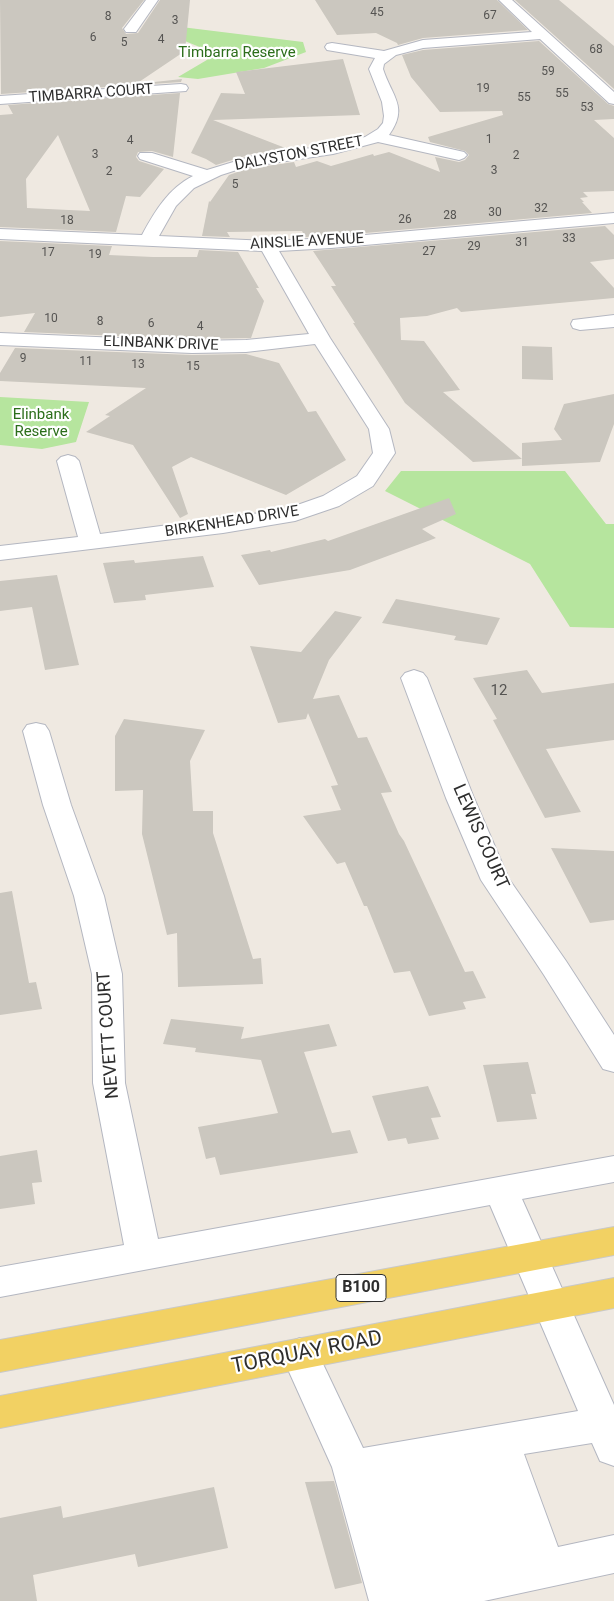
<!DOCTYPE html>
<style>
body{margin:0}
canvas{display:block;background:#efe9e1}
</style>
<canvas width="614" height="1601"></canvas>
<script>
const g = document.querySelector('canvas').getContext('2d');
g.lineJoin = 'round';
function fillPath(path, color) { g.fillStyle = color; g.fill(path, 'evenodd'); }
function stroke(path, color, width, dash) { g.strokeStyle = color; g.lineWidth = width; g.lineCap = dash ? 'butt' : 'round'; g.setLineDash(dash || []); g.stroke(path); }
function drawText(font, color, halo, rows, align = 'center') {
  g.font = font + ' Roboto,sans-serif'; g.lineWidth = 4.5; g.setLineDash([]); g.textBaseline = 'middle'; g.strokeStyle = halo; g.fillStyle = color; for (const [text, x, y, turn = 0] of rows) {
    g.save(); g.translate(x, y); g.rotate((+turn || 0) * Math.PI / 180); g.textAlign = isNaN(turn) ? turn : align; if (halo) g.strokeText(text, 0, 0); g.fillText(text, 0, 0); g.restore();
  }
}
const green = new Path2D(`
 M157,24L303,42L306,52L264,68L198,79L178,77L217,54L160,31Z
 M0,397L89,402L76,442L42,449L0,445Z
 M401,471H565L606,524H614V628L570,627L530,564L385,491Z`);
const building = new Path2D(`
 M0,0H144L122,28L126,34L138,33L160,0H190L185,51L136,84L182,79L181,82L1,94Z
 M315,0H497L528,30L423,38L398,45L397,43L376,33L337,35Z
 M515,0H559L614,46V89Z
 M539,41L608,104L614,106V119L594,120L614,138V191L583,192L588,197L580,198L584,202H582L592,213L331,236L305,237L302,231L227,232L230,237L202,236L209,201L210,202L229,175L246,169L294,162L296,167L317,161L331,166L373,154L374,156L389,152L440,172L435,157L459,162L465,160L469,155L465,151L430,142L428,137L503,115L502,111L440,112L411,77L402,55L423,50Z
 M343,59L360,115L213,120L288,149L252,154L216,165L206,159L191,153L221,93L245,94L236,72Z
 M180,93L173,157L152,151L138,152L136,157L139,161L164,169L140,197L126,196L116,232L0,227V115L13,114L8,105ZM58,135L90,211L27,208L26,179Z
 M605,226L614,235V259L590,262L614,288V298L461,312L457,308L427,316L400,318L401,340L424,341L460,390L443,392L522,459V443L562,440L554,429L564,404L614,394V424L600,462L522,466V459L473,462L405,403L353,323H355L331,286H336L313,251Z
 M0,241L112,246L109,255L153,257H197L199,250L238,252L259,288H256L264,301L251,338L192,339L24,332L35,313L0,317Z
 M522,346L552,347L553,380L522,379Z
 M15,348L192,355L246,354L279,363L308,412L316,411L346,460L286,495L191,457L172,467L188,514L180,518L133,445L86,432L110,416L105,415L146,388L0,381V373Z
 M449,498L456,514L422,529L436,538L350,570L259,585L241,555L270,550L271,552L325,539L328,541Z
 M203,556L214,587L145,595L146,600L114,603L103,563L134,560L135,563Z
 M57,575L79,665L45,670L32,607L0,611V581Z
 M396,599L500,618L487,645L454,640L456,636L382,623Z
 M335,611L362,617L329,660L313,699L339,695L358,738L367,737L392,792L381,793L399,834L404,841L465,972L473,971L486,998L463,1002L466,1009L429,1016L410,971L394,973L367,906H364L345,862L337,864L303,816L341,810L331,786L338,785L308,713L306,719L278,723L250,646L301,652Z
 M527,670L542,693L614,683V740L546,749L581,812L545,818L493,720L497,719L473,678Z
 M124,719L205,730L190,761L193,811H213V833L253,959L261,958L263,984L178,987L177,933L167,935L142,834L143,790L115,791V736Z
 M551,848L614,851V920L590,923Z
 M12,891L29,983L36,982L42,1009L0,1015V893Z
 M171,1019L244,1027L241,1039L329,1024L337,1046L304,1052L332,1133L350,1130L358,1153L220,1175L215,1157L206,1159L198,1127L278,1113L261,1060L195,1052L196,1048L163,1044Z
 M528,1062L536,1094H531L537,1119L497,1122L483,1065Z
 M428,1086L441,1117L431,1118L439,1139L408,1144L406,1138L388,1141L372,1096Z
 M37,1150L42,1182L32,1183L35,1204L0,1209V1156Z
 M334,1481L362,1583L335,1589L305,1482Z
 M214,1487L228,1548L138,1567L135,1554L33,1575L37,1601H0V1518L61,1506L63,1518Z`);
const minor = new Path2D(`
 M146,0H158L136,32H126L124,29Z
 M499,0H512L614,92V104L609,103L540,39L423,48L396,55L384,64L383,69C392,97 409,107 389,135L464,152L467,155L464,158L459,160L378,142L333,154L246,167L221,175L194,188L176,206L159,236L268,241L331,238L614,213V223L331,248L279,251L330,338L389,429L395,453L373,486L339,506L295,521L223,533L0,560V546L78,537L57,461L61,457L68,455L75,457L79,461L100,534L283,510L323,496L357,476L373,453L369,429L315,344L246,352L192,353L0,345V333L192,341L246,340L309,334L262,251L0,239V229L142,235C155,211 168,189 193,176L140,159L138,156L140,153H152L207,170L253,156L333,145L365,137L378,129L383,123L384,116L382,102L369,69L375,58L327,50L325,47L327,44L332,43L384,51L423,40L532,32Z
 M181,84L186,85L188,88L186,91L0,104V96Z
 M614,315V327L580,330L573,328L571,324L573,320Z
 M414,670L423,673L427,678L474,798L509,879L566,961L614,1035V1072L603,1069L544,975L481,880L446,798L401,678L405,673Z
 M36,723L45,725L49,731L71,805L104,896L122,974L125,1083L158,1239L614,1156V1182L522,1199L614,1405V1466L600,1461L592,1443L524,1454L558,1547L614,1535V1573L484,1601H369L332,1467L281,1354L287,1343L300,1338L313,1343L363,1448L578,1411L490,1205L0,1297V1267L124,1245L93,1083L92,974L74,896L43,805L23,731L27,725Z`);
const major = new Path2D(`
 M614,1227V1255L0,1372V1340Z
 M614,1278V1308L0,1428V1396Z`);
const farNumbernames = [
 ["45",377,13],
 ["67",490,16],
 ["8",108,17],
 ["3",175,21],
 ["6",93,38],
 ["4",161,40],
 ["5",124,43],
 ["68",596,50],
 ["59",548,72],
 ["19",483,89],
 ["55",562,94],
 ["55",524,98],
 ["53",587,108],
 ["1",489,140],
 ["4",130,141],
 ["3",95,155],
 ["2",516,156],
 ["3",494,171],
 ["2",109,172],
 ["5",235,185],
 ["32",541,209],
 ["30",495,213],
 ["28",450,216],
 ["26",405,220],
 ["18",67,221],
 ["33",569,239],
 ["31",522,243],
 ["29",474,247],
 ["27",429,252],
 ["17",48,253],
 ["19",95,255],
 ["10",51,319],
 ["8",100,322],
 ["6",151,324],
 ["4",200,327],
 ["9",23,359],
 ["11",86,362],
 ["13",138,365],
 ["15",193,367]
];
const farParknames = [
 ["Timbarra Reserve",237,53],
 ["Elinbank",41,415],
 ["Reserve",41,432]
];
const farStreetnames = [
 ["TIMBARRA COURT",91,94,-4],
 ["DALYSTON STREET",299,154,-11],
 ["AINSLIE AVENUE",307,242,-3],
 ["ELINBANK DRIVE",161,344,2],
 ["BIRKENHEAD DRIVE",232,522,-9]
];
const numberNames = [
 ["12",499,691]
];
const shields = [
 [361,1288,50]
];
const shieldNames = [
 ["B100",361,1288]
];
const streetNames = [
 ["LEWIS COURT",480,837,66],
 ["NEVETT COURT",109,1035,-94]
];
const nearStreetnames = [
 ["TORQUAY ROAD",307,1353,-11]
];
fillPath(green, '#b6e59e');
fillPath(building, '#cbc7bf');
stroke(minor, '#b4b7c1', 2);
stroke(major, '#c9c9c9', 2);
fillPath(minor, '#fff');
fillPath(major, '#f2d163');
drawText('12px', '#555452', null, farNumbernames);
drawText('15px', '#2c6e1b', '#fff', farParknames);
drawText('15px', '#2e2e2e', '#fff', farStreetnames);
drawText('15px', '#555452', null, numberNames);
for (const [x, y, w] of shields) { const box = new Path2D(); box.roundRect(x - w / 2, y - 13.5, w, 27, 4); g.fillStyle = '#fff'; g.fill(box); stroke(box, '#2e2e2e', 1); }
drawText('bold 16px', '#2e2e2e', null, shieldNames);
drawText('18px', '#2e2e2e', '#fff', streetNames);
drawText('21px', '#2e2e2e', '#fff', nearStreetnames);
</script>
